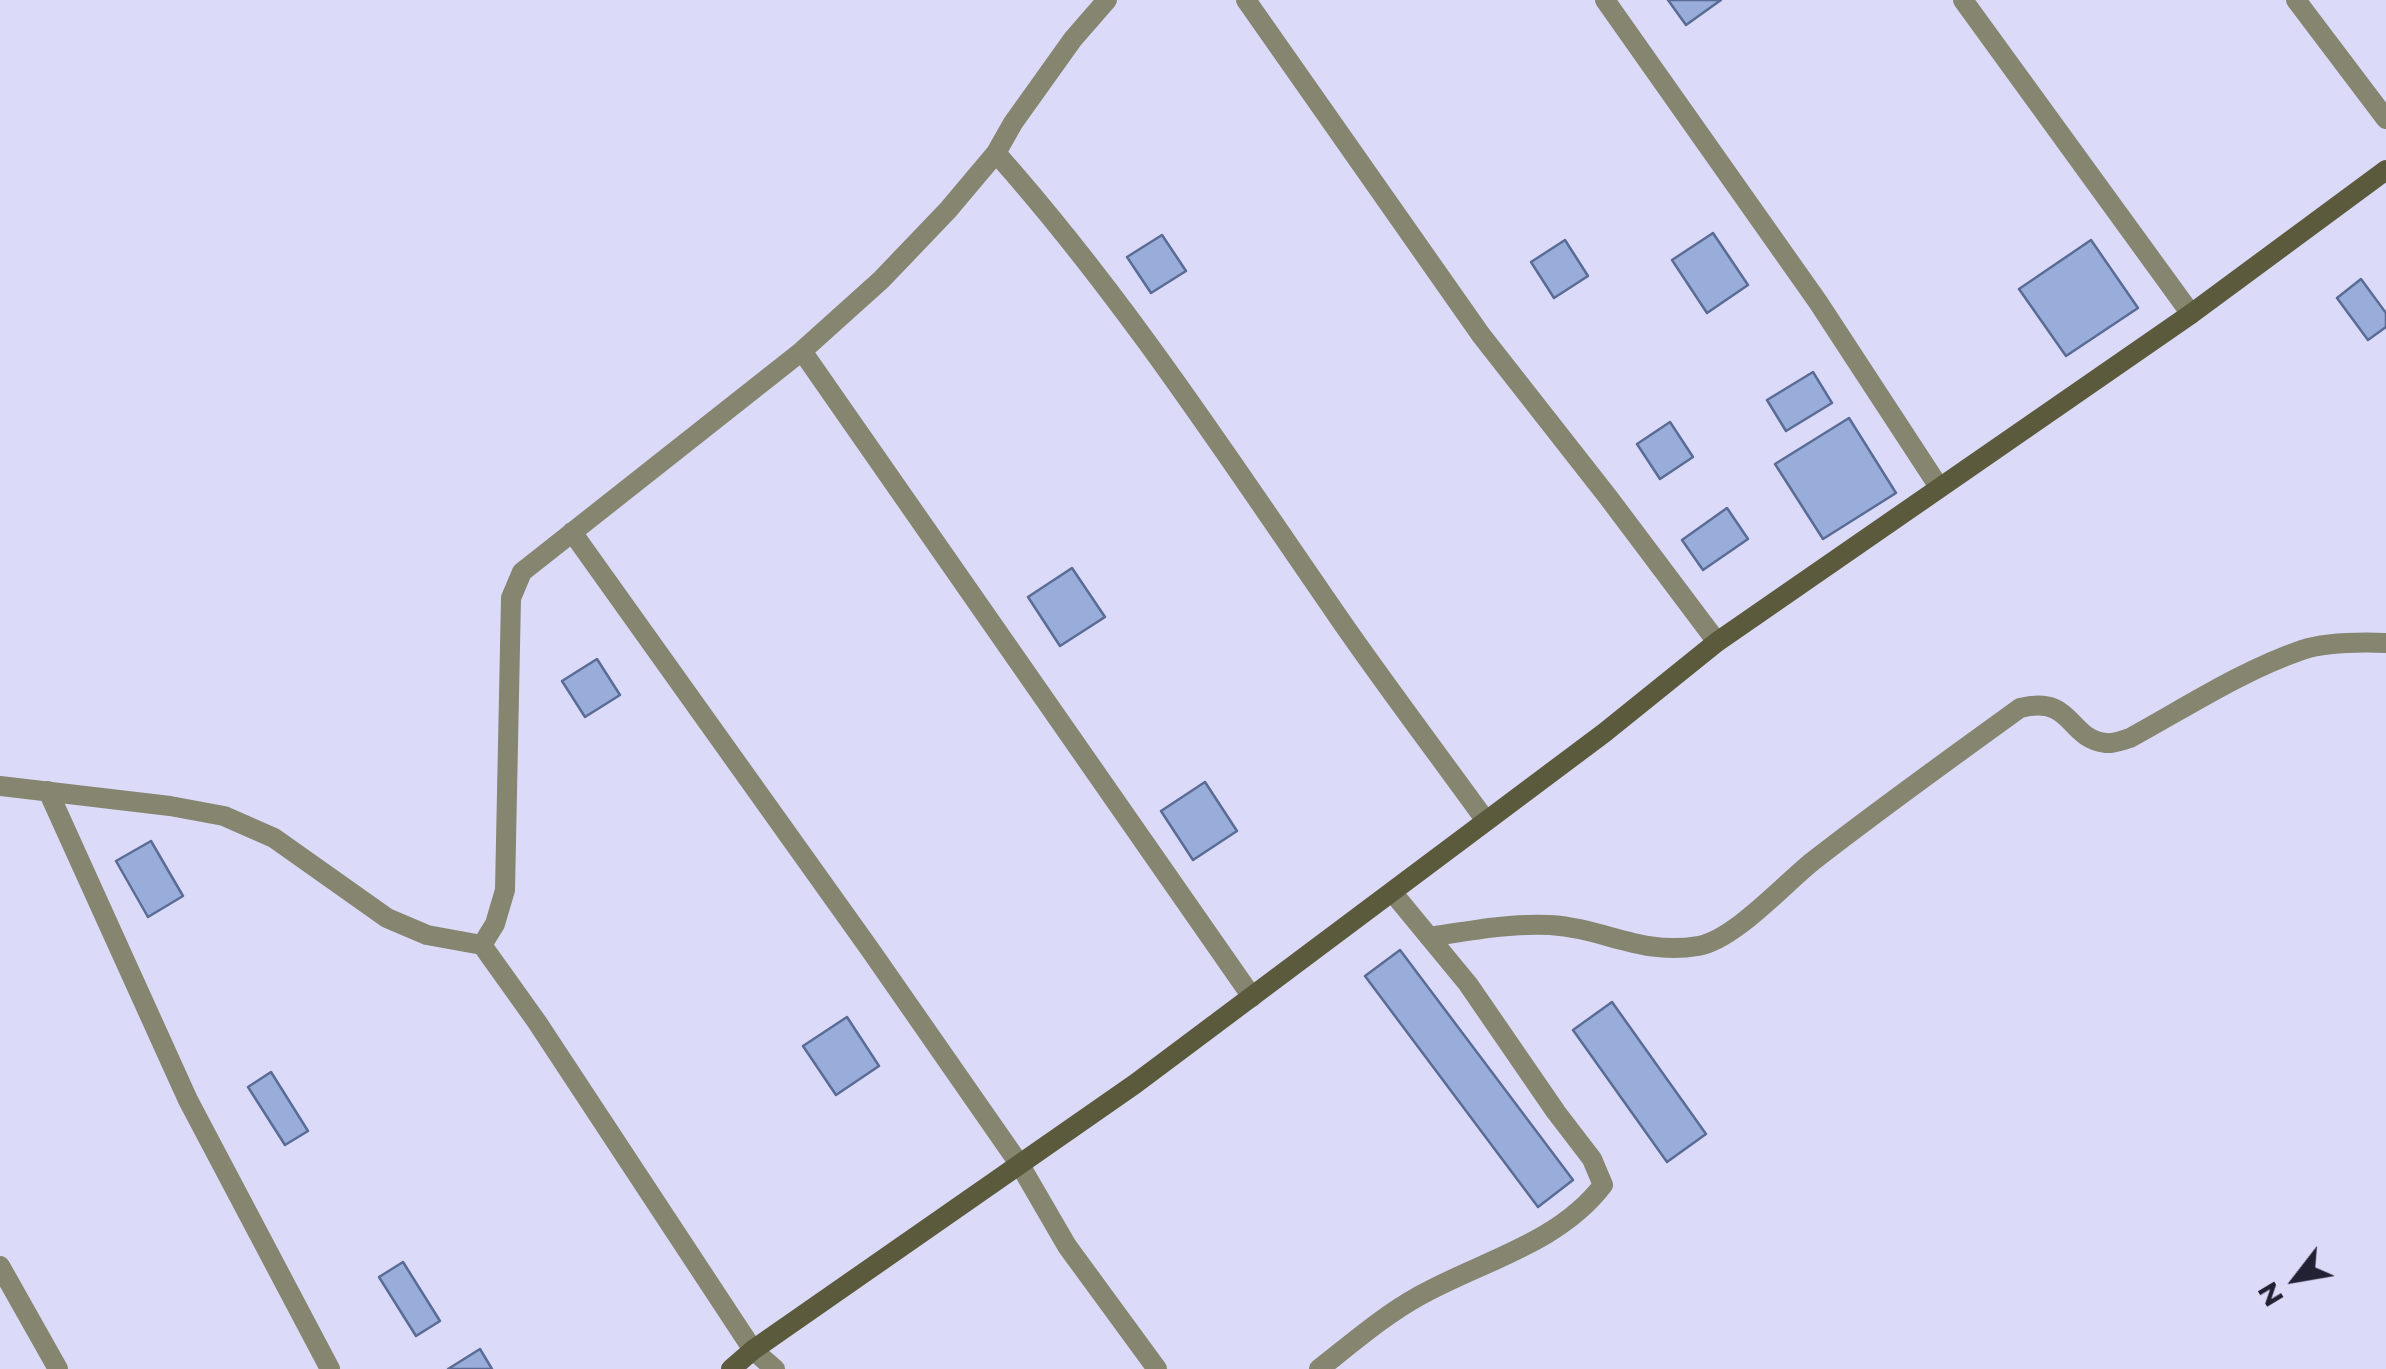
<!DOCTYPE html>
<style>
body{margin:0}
#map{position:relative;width:2386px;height:1369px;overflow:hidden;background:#dbdbf9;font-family:Montserrat,sans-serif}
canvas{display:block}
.north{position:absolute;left:2246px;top:1229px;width:100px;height:100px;-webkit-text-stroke:8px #dbdbf9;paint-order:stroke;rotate:239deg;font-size:28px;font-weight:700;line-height:40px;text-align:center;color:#222133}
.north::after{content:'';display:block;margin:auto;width:35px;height:45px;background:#222133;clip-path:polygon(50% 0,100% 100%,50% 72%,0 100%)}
</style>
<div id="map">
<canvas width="2386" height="1369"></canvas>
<div class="north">N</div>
</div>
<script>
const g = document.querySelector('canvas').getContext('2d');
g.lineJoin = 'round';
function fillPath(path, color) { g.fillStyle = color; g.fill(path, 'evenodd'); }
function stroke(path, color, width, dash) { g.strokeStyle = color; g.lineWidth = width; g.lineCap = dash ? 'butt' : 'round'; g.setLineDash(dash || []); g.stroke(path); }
const building = new Path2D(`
 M1668,0H1721L1686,25Z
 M1713,233L1748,285L1707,313L1672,260Z
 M1162,235L1186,271L1151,293L1127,257Z
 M1565,240L1588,276L1554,298L1531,262Z
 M2091,240L2138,308L2066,356L2019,289Z
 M2361,279L2386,313V327L2368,340L2337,298Z
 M1813,372L1832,403L1786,431L1767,400Z
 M1849,418L1896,493L1823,539L1775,464Z
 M1670,422L1693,457L1660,479L1637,444Z
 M1727,508L1748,539L1703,570L1682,540Z
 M1072,568L1105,617L1060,646L1028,597Z
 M597,659L620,695L585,717L562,681Z
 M1205,782L1237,831L1193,860L1161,811Z
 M151,841L183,896L148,917L116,861Z
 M1400,950L1573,1180L1538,1207L1365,976Z
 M1612,1002L1706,1134L1667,1162L1573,1030Z
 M847,1017L879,1066L836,1095L803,1046Z
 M271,1072L308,1131L285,1145L248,1087Z
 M403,1262L440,1321L416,1336L379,1277Z
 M480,1349L492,1369H448Z`);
const street = new Path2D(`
 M1246,0L1481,335L1608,497L1717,642
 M1605,0L1818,302L1939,487
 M1963,0L2191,314
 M2296,0L2386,119
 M996,153C1124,297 1229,459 1339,618C1386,686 1437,753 1486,821
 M802,351L1252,997
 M572,532L869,948L1020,1165L1067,1246L1157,1369
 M0,786L170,806L224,816L274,838L387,918L427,935L482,945L495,924L505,890L511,598L522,572L802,351L881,280L948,210L996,153L1013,123L1073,39L1107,0
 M48,791L188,1100L330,1369
 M1429,937C1469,931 1509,923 1550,925C1603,928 1641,956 1698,946C1734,940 1783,885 1813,861C1881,808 1951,758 2020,708C2074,695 2066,738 2106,743C2113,744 2123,740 2130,738C2185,708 2241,671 2302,650C2327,642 2360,642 2386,643
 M482,945L537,1022L753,1350L775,1369
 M0,1266L58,1369
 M1319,1369C1351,1344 1383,1316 1419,1296C1481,1261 1558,1244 1603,1185L1592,1159L1556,1112L1468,984L1393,893`);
const secondary = new Path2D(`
 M731,1369L753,1350L1135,1084L1604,733L1717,642L2191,314L2386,170`);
fillPath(building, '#98add9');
stroke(building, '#5a6c95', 2.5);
stroke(street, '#858570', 20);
stroke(secondary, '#5c5a3c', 20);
</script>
